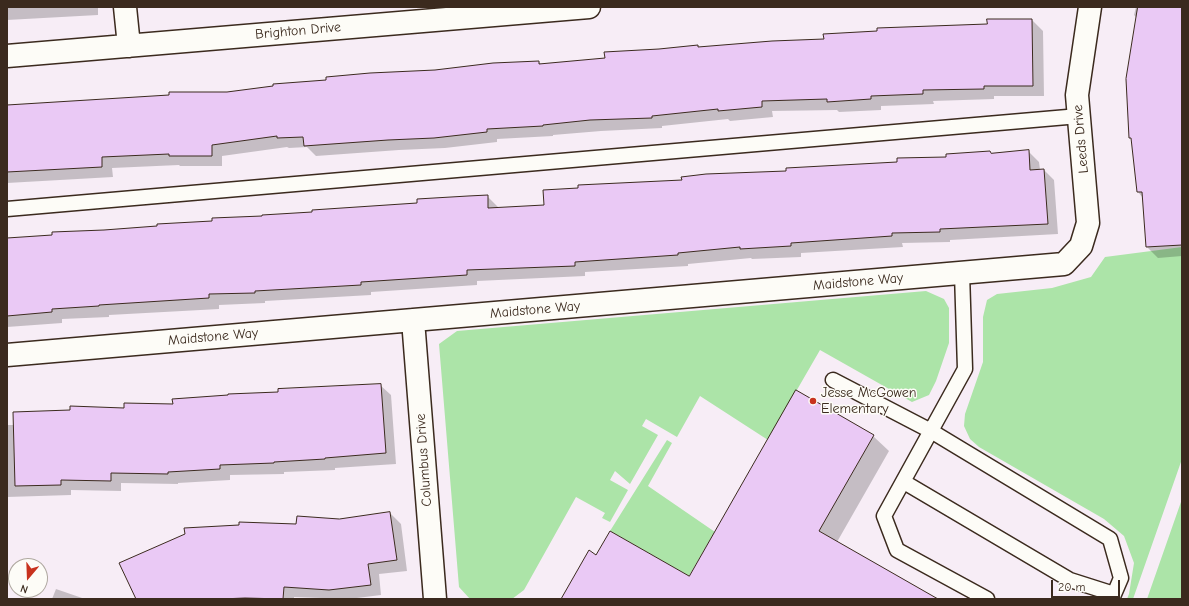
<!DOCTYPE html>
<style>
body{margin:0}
#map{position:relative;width:1189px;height:606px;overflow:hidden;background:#f7edf6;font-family:"Comic Neue",sans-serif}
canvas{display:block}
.frame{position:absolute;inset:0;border:8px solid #3b2a1e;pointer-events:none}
.north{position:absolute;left:8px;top:558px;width:40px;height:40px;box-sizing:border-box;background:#fdfcf7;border:1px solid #afa8a0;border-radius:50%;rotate:199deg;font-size:11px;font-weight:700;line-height:16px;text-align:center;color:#3b2a1e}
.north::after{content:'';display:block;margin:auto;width:14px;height:18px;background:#c8321e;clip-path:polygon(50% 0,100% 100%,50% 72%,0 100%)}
.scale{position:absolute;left:1051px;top:580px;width:69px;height:18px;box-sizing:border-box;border:2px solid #3b2a1e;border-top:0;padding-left:5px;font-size:12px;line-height:14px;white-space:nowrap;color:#3b2a1e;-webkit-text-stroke:3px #fdfcf7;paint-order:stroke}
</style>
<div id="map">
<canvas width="1189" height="606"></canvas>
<div class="frame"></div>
<div class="north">N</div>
<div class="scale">20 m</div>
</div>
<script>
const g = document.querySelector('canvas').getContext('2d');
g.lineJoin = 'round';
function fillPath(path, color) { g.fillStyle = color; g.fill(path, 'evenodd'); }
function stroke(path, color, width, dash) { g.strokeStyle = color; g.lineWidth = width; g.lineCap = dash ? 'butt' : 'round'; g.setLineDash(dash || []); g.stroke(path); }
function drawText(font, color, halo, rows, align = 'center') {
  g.font = font + ' "Comic Neue",sans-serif'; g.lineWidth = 3; g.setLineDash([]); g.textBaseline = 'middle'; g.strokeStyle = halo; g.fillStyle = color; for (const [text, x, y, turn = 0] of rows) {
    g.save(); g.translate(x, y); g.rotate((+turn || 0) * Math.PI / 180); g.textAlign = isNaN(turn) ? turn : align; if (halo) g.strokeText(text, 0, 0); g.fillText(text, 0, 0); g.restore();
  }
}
const green = new Path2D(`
 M1182,247V459L1133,599H1127L1129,594L1134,563L1124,536L1104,519L979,447L970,439L964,426L965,414L983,362V317L987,300L997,294L1052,288L1091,277L1105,257Z
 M926,291L944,299L949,308V343L936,381L929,395L912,402L820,350L768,440L700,396L677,437L646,419L642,426L658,435L630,484L615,471L610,480L628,490L610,522L602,518L605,513L576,497L524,590L512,599H470L459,587L439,344L457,331Z
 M667,440L672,443L648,486L715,532L689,576L610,531Z
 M1182,499V599H1147Z`);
const shadow = new Path2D(`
 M7,7H98V15L7,20Z
 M1136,7H1182V256L1158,258L1147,247L1143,198L1138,192L1133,140L1130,137L1137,18L1134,15Z
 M1032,20L1043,31L1044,96H994V99L933,101L934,104L881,106V110L839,112L837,110L772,111L773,117L730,121L728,119L662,126V128L601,131L553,135V136L497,139V142L445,148L399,150L316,156L307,147L289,148L287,147L222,156V166H180L179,165L112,168L113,177L7,183V106L227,93L436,71L539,62L542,65L606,59L697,46L699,48L825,40L988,25Z
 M1029,152L1039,162L1040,170H1044L1054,180L1058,234L950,240V242L902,243L903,247L801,253V257L752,259L751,258L688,264V266L585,272V276L477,281V285L371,292V295L265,301V303L219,305V309L109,315V317L62,319V323L7,327V239L418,204L487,196L498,207V209L545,206L683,181Z
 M380,385L391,395L396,464L335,468V470L284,472V474L230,475V480L178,483V484L121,483V491L71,490V495L7,497V425H14L125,409L174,406L279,393Z
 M873,436L889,451L837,542L936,599H562L597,557L690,578Z
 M390,513L401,524L407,571L379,574L381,595L349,599L294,597V599H137L297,525Z
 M56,589L85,599H52Z`);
const building = new Path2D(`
 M1138,7H1182V245L1146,247L1142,192H1137L1131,138H1129L1126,79Z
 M987,19H1032L1033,86H984V89L923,90V94L871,96V99L827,102V99L762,101V107L718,111V109L652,116V118L590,120L543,125V126L487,129V132L434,138L388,140L304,146L303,137L277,138V136L212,145V156H169V154L102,157V167L7,172V105L169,95V92H227L273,86V84L326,80V77L370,73L435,70L493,63L539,61V64L605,58L604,52L659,49L698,45V47L772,41L824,39L823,34L877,31V28L987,24Z
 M1029,150L1030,170L1044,169L1048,224L940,229V232L892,233V236L791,243V246L740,249V247L678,253V255L575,262V266L467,270V275L361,282V285L255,291V293L209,294V298L99,305V306L52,309V312L7,316V238L52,235V232L104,230L157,226V224L212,221V218L262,216V215L312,212V210L417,203V199L468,196L488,195V208L544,205L543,190L578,188V185L682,180L681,177L706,174L786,171V168L897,162V158L946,157V154L990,151L991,153Z
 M381,384L386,453L325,458V459L274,462V463L220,465V469L168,472V474L111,473V481L61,480V485L15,486L13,412L70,410V406L124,408V403L173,404L172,399L228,395V394L278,392V389Z
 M796,390L874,435L819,531L938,599H561L589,550L596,555L610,531L689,576Z
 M390,512L397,560L368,564L371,585L329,590L284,587L283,599L245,598L221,599H136L119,563L185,534L184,528L239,525V522L296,524L297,516L339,519Z`);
const service = new Path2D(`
 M7,209L1079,116
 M962,273L965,369L884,516L897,550L987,599
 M833,380L931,431L1110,539L1121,578L1112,599
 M904,482L1070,580L1114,594`);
const minor = new Path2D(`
 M125,7L129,46
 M7,56L589,7
 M413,320L435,599
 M7,355L1064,264L1081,246L1088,223L1077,95L1090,7`);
const markers = [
 [813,401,4,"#c8321e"]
];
const streetNames = [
 ["Brighton Drive",298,31,-5],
 ["Leeds Drive",1081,139,-95],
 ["Maidstone Way",858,282,-5],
 ["Maidstone Way",535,310,-5],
 ["Maidstone Way",213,337,-5],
 ["Columbus Drive",424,460,-94]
];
const poiNames = [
 ["Jesse McGowen",821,393],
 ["Elementary",821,409]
];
fillPath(green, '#ace4a8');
fillPath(shadow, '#0003');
fillPath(building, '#eac9f5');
stroke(building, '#3b2a1e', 1);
stroke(service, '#3b2a1e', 17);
stroke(minor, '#3b2a1e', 25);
stroke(service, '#fdfcf7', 14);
stroke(minor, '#fdfcf7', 22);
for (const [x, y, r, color] of markers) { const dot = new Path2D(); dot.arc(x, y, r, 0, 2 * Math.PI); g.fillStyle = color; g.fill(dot); stroke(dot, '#fdfcf7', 1.5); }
drawText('14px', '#3b2a1e', '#fdfcf7', streetNames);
drawText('14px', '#3b2a1e', '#fdfcf7', poiNames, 'left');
</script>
